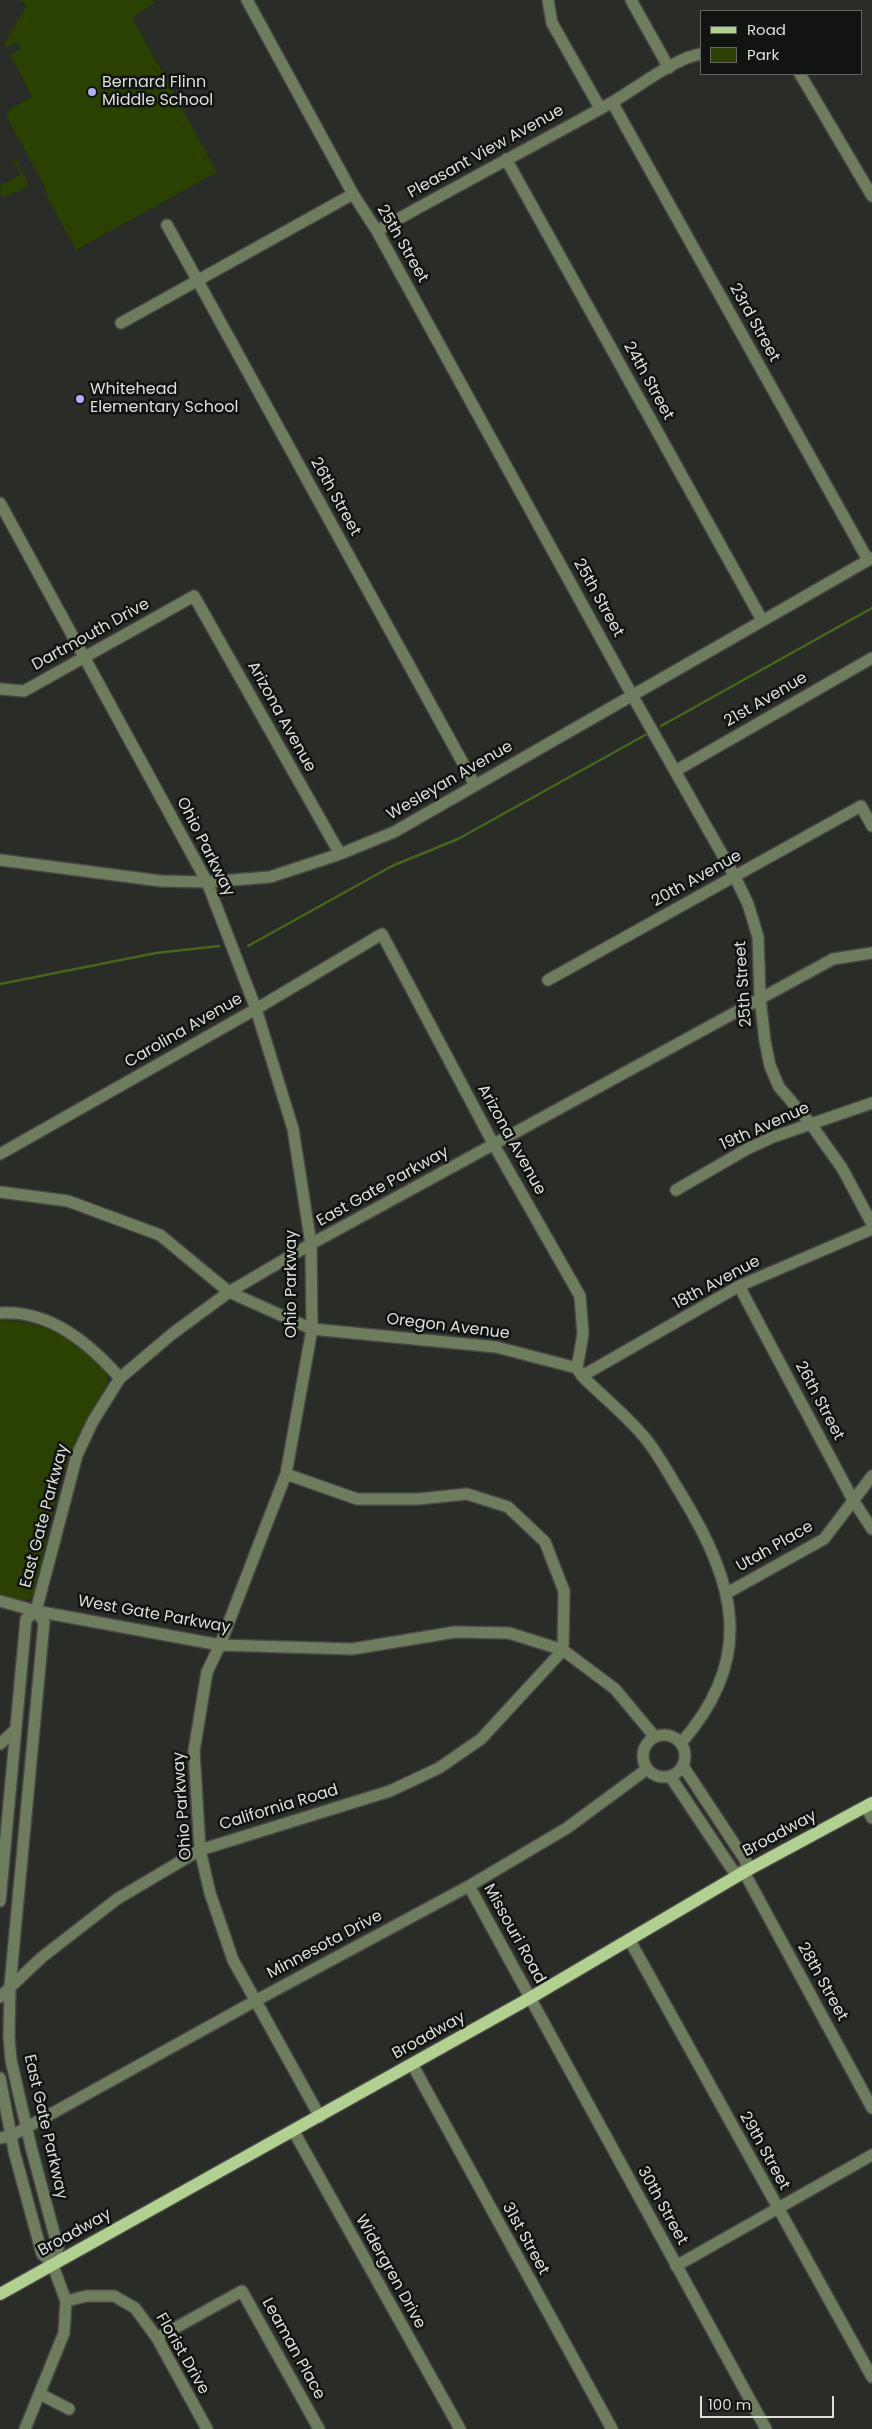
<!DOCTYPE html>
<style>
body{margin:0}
#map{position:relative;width:872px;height:2429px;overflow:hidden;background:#292c27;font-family:Poppins,sans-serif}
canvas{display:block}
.legend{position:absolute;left:700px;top:10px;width:162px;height:65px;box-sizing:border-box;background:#121411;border:1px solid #636562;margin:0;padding:6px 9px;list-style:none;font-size:15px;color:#dddedb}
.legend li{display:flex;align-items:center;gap:10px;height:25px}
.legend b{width:25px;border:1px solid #636562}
.scale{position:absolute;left:700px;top:2396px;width:134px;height:22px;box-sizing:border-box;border:2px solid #dddedb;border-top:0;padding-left:6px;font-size:15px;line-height:18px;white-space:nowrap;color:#dddedb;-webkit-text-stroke:4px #121411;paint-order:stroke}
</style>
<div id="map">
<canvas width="872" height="2429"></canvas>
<ul class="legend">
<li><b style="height:6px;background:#b2d191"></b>Road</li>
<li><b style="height:14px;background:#2a4102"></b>Park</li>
</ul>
<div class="scale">100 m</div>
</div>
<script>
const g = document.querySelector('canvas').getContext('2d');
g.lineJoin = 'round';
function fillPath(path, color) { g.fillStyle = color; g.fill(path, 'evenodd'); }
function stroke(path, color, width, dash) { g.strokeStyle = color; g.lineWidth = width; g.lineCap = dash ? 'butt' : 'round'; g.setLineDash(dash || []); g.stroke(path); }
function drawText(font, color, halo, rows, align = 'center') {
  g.font = font + ' Poppins,sans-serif'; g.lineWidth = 5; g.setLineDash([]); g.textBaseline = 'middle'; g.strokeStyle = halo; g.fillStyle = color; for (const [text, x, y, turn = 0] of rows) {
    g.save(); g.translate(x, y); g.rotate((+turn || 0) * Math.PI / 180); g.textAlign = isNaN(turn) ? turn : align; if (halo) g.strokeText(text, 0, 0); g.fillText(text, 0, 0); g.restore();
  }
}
const green = new Path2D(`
 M20,0H153L155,3L132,17L217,172L76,250L48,199L44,185L7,118L9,110L32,96L10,55L21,49L17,42L6,48L4,44L27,5Z
 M16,159L28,184L25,188L2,198L0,186L21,174L13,160Z
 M0,1320C36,1321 70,1334 95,1361C100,1366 107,1372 108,1379C109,1392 83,1426 77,1440C55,1486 47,1541 35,1590L30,1599L23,1601L0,1595Z`);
const stream = new Path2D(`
 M661,726L872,608
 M248,946L392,866L458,839L647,734
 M0,984L156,953L219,946`);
const minor = new Path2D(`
 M247,0L353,194L377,231L632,695L735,877L748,904L758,937L760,998L765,1041L770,1066L779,1087L810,1123L842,1168L872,1224
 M548,0L552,23L600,108
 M631,0L669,68
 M800,74L872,196
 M612,102L868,560
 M506,159L762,620
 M167,225L475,785
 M377,231C455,187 533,146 611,103C634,90 676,57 701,54
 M121,323L353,194
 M0,503L207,882L256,1009L293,1129L311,1244L312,1329L286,1474L220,1645L207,1672L194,1751L200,1850L210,1893L233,1960L320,2117
 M0,689L24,691L194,596L340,854
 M677,770L872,658
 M0,860L161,881L207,882L270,877L340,854L394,832L872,558
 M548,980L861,806L872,826
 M0,1154L256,1009L382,934L494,1145L580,1296L583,1334L577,1368
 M676,1190L747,1149L773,1137L872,1103
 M0,1192L68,1201L160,1235L229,1292L312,1329L496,1347L577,1368L582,1376C603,1397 632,1420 649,1443C661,1459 671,1478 681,1494C736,1584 756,1658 681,1743
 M739,1286L853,1500L872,1529
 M0,1313C50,1310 89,1343 120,1378
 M582,1376L739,1286L872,1229
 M727,1593L824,1539L872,1476
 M0,1601L36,1611L220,1645L352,1649L455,1632L509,1633L563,1650L615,1689L655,1737
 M36,1611L44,1622L10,1986L9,2037L11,2060L31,2147L58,2248L52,2263
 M643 1756a21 21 0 1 1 42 0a21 21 0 1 1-42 0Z
 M0,1744L14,1731
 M683,1766L747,1863L744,1872
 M670,1776L734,1872H744
 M866,1807L872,1818
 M744,1872L872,2108
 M469,1886L766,2429
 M0,1901L26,1619L36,1611L77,1455L93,1421L120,1378L172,1334L229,1292L311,1244L833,959L872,953
 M629,1939L872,2377
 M0,1997L41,1958L117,1899L200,1850L390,1791L439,1768L481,1739L563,1650L564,1591L545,1542L508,1507L467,1494L418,1499H357L286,1474
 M412,2064L612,2429
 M0,2078L14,2151L42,2254L52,2263L66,2301L64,2333L25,2429
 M293,2130L460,2429
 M0,2138L11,2136L255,2001L469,1886L567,1828L647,1769
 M676,2266L872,2155
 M66,2301L87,2296H114L135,2308L157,2338L207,2429
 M157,2338L242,2291L319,2429
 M40,2394L69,2409`);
const major = new Path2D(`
 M0,2294L530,1998L744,1872L872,1803`);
const markers = [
 [92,92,5,"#b1adfa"],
 [80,399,5,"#b1adfa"]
];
const poiNames = [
 ["Bernard Flinn",102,83],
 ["Middle School",102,101],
 ["Whitehead",90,390],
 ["Elementary School",90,408]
];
const streetNames = [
 ["Pleasant View Avenue",486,152,-29],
 ["25th Street",402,244,60],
 ["23rd Street",754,323,61],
 ["24th Street",648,381,61],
 ["26th Street",335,497,61],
 ["25th Street",598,598,61],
 ["Dartmouth Drive",91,635,-29],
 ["21st Avenue",766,700,-30],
 ["Arizona Avenue",281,717,61],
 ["Wesleyan Avenue",450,781,-30],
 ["Ohio Parkway",205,847,63],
 ["20th Avenue",697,879,-29],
 ["25th Street",744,984,-94],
 ["Carolina Avenue",184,1031,-30],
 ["19th Avenue",765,1127,-24],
 ["Arizona Avenue",511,1140,61],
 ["East Gate Parkway",383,1187,-29],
 ["18th Avenue",717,1283,-28],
 ["Ohio Parkway",292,1284,-90],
 ["Oregon Avenue",448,1327,7],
 ["26th Street",819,1401,62],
 ["East Gate Parkway",45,1516,-75],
 ["Utah Place",775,1547,-30],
 ["West Gate Parkway",154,1615,10],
 ["Ohio Parkway",183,1806,-94],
 ["California Road",279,1808,-17],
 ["Broadway",780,1834,-28],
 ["Missouri Road",514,1934,61],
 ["Minnesota Drive",325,1945,-28],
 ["28th Street",822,1982,61],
 ["Broadway",429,2036,-29],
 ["East Gate Parkway",45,2127,77],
 ["29th Street",764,2151,61],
 ["30th Street",662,2206,61],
 ["Broadway",75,2233,-29],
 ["31st Street",525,2239,61],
 ["Widergren Drive",390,2272,61],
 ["Leaman Place",293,2349,61],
 ["Florist Drive",182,2354,60]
];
fillPath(green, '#2a4102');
stroke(stream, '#48661b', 2.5);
stroke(minor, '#464844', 14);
stroke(major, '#464844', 15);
stroke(minor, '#6f7d5f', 11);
stroke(major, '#b2d191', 12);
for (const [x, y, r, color] of markers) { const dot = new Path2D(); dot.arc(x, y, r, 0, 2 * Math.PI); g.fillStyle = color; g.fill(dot); stroke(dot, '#121411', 2); }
drawText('16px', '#dddedb', '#121411', poiNames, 'left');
drawText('16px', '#dddedb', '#121411', streetNames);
</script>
